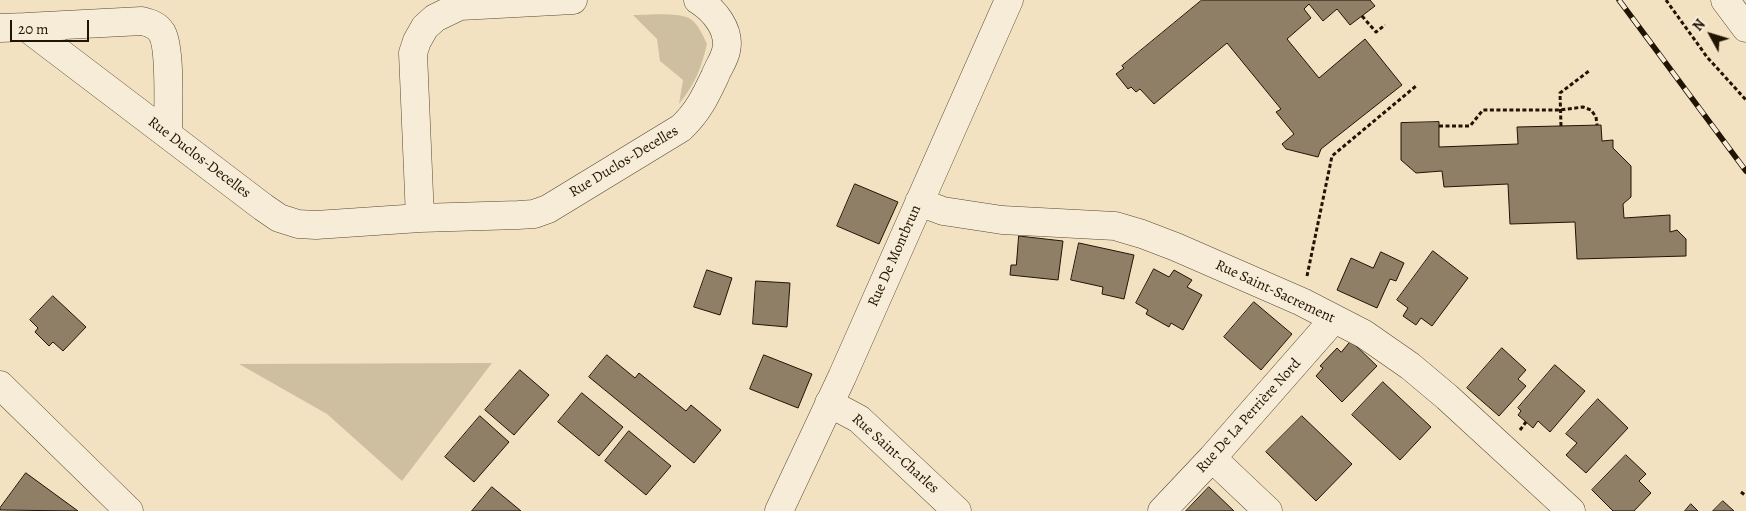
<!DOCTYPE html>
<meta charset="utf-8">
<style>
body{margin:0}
#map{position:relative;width:1746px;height:511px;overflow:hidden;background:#f2e2c1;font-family:Alegreya,serif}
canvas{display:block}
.north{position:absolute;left:1686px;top:10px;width:50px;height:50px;-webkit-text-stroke:4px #f7ecd7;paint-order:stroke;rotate:309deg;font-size:14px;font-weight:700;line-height:20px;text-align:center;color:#221403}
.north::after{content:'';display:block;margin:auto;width:18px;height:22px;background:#221403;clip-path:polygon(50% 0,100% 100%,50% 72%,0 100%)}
.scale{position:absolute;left:10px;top:20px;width:79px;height:22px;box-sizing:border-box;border:2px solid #221403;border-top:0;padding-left:6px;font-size:15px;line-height:18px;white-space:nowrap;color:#221403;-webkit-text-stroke:4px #f7ecd7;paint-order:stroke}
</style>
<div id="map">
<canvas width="1746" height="511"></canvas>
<div class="north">N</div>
<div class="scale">20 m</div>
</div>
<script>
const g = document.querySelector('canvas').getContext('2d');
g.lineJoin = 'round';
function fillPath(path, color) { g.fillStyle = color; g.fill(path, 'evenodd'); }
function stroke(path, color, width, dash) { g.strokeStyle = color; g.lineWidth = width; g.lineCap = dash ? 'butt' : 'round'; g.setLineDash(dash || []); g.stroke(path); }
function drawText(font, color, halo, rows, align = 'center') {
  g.font = font + ' Alegreya,serif'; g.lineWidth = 5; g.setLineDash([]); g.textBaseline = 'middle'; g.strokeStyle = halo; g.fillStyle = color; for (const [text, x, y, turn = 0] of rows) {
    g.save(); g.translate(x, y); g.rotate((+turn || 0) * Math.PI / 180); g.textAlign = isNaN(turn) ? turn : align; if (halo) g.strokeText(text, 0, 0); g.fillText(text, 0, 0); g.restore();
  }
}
const green = new Path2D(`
 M633,15C647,15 676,12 689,18C698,23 703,36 707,44C701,69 695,84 679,104L683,80L660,61L657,39Z
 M492,363L402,481L327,414L239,364Z`);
const building = new Path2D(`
 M1202,0H1370L1375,6L1350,25L1337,9L1323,21L1309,4L1304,9L1311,18L1287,39L1319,78L1365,39L1402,85L1321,149L1318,157L1286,149L1282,144L1294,134L1276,112L1281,109L1227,43L1154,104L1140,89L1136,92L1131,87L1128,89L1116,74L1124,68L1122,66Z
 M1439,122V147L1518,144L1517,127L1601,125L1602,141L1613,140V148L1631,166V197L1623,204L1624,218L1670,215V232L1677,230L1686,239V256L1577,259L1575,222L1510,224L1508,184L1444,187L1442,171L1416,173L1401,160V123Z
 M855,184L898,202L879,244L837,226Z
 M1019,236L1063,241L1058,280L1010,275L1011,265H1016Z
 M1079,243L1134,255L1124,299L1102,294L1103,287L1071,280Z
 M1433,251L1468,278L1432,326L1421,318L1416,325L1403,316L1408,308L1397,300Z
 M1381,252L1404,263L1396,281L1390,279L1377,308L1337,290L1351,258L1373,268Z
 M1154,269L1169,277L1174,270L1192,280L1187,287L1202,295L1183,330L1171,323L1169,327L1146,314L1148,310L1136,303Z
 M707,270L732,278L720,315L694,307Z
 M756,281L790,283L787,327L753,324Z
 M53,296L86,327L63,351L53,342L49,346L35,332L38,328L30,320Z
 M1254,302L1292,334L1261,370L1224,337Z
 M1351,341L1377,366L1342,402L1316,376L1323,368L1320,366L1337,348L1341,352Z
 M1502,348L1526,370L1518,379L1526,386L1499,416L1467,388Z
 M607,355L635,378L639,373L686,411L691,405L721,430L694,463L589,377Z
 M764,355L812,374L798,408L750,389Z
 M1555,365L1585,391L1550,432L1538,421L1533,428L1518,415L1521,411L1518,408Z
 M520,370L549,395L514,435L485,410Z
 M1383,382L1431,427L1400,460L1352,415Z
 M582,393L623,427L599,456L558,422Z
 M1598,399L1628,428L1586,473L1566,455L1577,443L1566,434Z
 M480,416L509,442L474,482L445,457Z
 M1302,416L1352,464L1316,501L1266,452Z
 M629,431L671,466L646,495L605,461Z
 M1626,455L1646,474L1639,481L1651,493L1634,511H1613L1592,490Z
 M26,473L78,511L0,510V508Z
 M492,487L521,511H472Z
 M1209,487L1234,511H1186Z
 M1723,501L1734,511H1713Z
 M1691,504L1698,511H1685Z`);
const path = new Path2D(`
 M1666,0L1707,57L1746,100
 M1362,16L1376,32L1385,25
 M1439,126H1470L1483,110H1560L1583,107L1591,110L1596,117L1597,125
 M1561,126L1560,93L1589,71
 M1307,276L1332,156L1416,86
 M1520,430L1526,422
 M1741,492L1746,496`);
const minor = new Path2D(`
 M1725,0L1746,28
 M26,27L142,21C150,23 157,25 162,33C171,49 168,113 168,135
 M0,28L26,27L263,207L279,218L298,224L316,225L420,218L518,215L534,214L548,209L681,128C698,112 705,97 715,76C718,68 724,60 726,51C731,30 714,10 698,0
 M919,202L943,211L1002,220L1115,226L1142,234L1176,247L1302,302L1364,334L1410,366L1447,397L1571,511
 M420,218L413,53L417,41L425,27L435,18L460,6L573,0
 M0,385L129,511
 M829,403L859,419L957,511
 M1212,458L1268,511
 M779,511L842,377L1009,0
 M1162,511L1212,458L1334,319`);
const rail = new Path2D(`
 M1619,0L1746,171`);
const streetNames = [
 ["Rue Duclos-Decelles",199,158,37],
 ["Rue Duclos-Decelles",624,162,-31],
 ["Rue De Montbrun",895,256,-66],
 ["Rue Saint-Sacrement",1275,292,25],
 ["Rue De La Perrière Nord",1249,416,-48],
 ["Rue Saint-Charles",895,454,42]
];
fillPath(green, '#cfbfa1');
fillPath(building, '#8e7f66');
stroke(building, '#221403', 1);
stroke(minor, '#564832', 29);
stroke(path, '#221403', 3, [4, 2.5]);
stroke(minor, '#f7ecd7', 28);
stroke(rail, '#221403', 5.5);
stroke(rail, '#f7ecd7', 4, [11]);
drawText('15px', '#221403', '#f7ecd7', streetNames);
</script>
